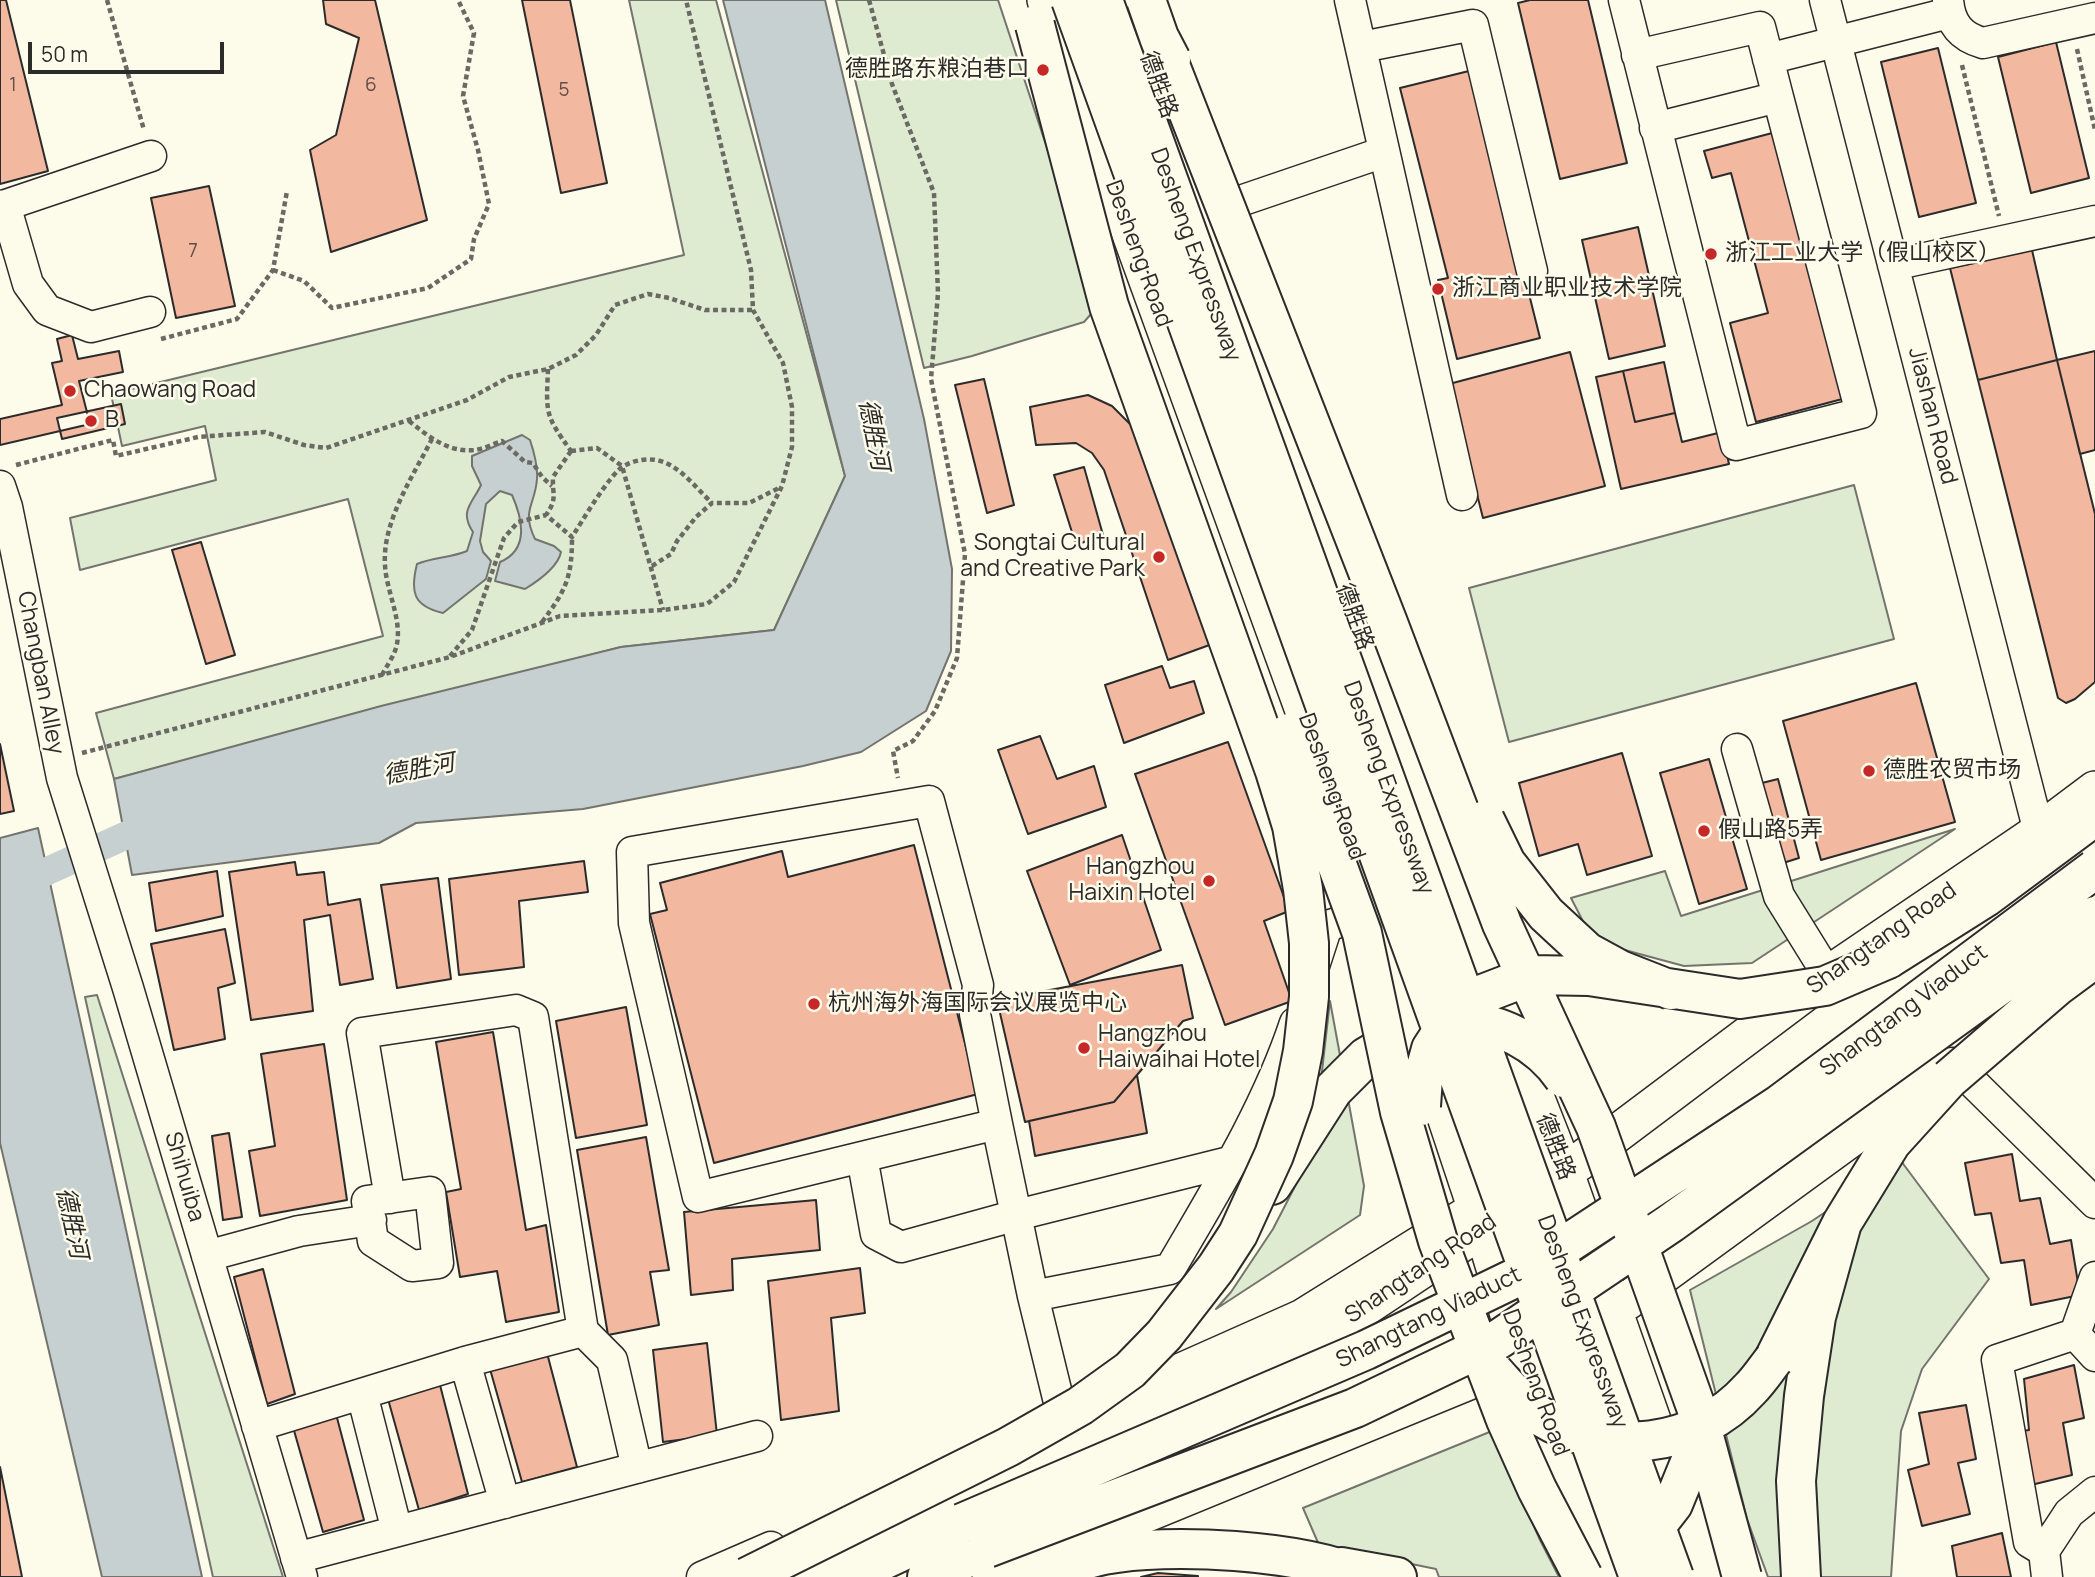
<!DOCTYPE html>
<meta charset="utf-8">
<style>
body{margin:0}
#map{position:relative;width:2095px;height:1577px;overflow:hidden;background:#fdfbea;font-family:Manrope,sans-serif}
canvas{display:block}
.scale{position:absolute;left:28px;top:42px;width:196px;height:32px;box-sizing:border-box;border:4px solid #2b2b2b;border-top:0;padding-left:9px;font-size:21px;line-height:24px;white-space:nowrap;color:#2b2b2b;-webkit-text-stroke:5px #fdfbea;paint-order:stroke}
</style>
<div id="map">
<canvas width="2095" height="1577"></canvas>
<div class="scale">50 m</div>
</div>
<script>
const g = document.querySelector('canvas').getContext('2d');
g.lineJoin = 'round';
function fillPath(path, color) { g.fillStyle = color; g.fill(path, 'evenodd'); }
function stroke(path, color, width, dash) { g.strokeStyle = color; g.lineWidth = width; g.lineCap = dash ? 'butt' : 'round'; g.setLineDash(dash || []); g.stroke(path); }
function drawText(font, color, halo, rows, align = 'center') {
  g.font = font + ' Manrope,"Noto Sans SC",sans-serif'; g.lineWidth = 5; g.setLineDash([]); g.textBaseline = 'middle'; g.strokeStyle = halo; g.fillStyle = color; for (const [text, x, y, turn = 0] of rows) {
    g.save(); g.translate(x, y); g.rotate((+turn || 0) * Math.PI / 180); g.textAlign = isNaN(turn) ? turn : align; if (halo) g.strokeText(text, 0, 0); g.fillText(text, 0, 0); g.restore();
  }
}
const green = new Path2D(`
 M629,0H716L845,476L774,630L621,647L114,779L96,713L383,636L348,499L80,570L70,518L216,480L205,426L122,446L111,394L684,255Z
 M836,0H998L1099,305L1084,322L972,356L924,368Z
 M1854,485L1894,639L1509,742L1469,588Z
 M1955,829L1752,963L1684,966L1621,949L1587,929L1571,898L1665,871L1681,916Z
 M97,995L283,1577H213L85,997Z
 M1330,1001L1364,1186L1360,1215L1216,1309L1231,1292L1273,1229L1306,1165L1321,1080Z
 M1901,1161L1989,1279L1922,1369L1901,1431L1891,1577H1768L1747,1519L1690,1290L1812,1221Z
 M1492,1431L1540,1540L1559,1577H1439L1436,1569L1319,1545L1303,1508Z`);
const water = new Path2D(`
 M723,0H825L924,419L952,569L951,651L926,711L861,752L803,766L583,809L416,823L379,843L132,875L114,779L381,706L621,647L774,630L845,476Z
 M522,435L530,440C534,452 538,466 537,479C535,506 521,510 535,539L554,546L561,552C558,567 538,581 525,589L495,581L500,562C529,550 523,520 512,495L500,491L486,504L480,541L483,552L491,561L486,579L443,613C413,606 410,592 417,564C434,557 450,558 467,551L473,532C459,511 472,504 481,485L472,466V456Z
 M38,828L202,1577H102L0,1143V838Z`);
const canal = new Path2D(`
 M23,899L41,874L151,824L161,822`);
const building = new Path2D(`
 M0,0H6L48,171L0,184Z
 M323,0H375L427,220L331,252L310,150L336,135L359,38L326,24Z
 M522,0H570L607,183L561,193Z
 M1530,0H1588L1627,163L1560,179L1518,3Z
 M2056,42L2089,178L2031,193L1998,57Z
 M1938,48L1976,203L1919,217L1881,62Z
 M1473,70L1540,338L1457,359L1438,280L1448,278L1400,88Z
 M1776,132L1846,398L1756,422L1730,323L1768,313L1731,173L1712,178L1704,151Z
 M209,186L235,306L176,318L151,198Z
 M1638,227L1665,346L1609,359L1582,240Z
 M2032,250L2057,360L1978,380L1950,268Z
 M72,335L78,359L119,351L123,372L79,381L90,424L0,445V419L62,405L52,363L62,361L57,339Z
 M2095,351V450L2080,454L2057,360Z
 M1570,352L1605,486L1483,518L1449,384Z
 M2057,360L2095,514V682L2075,699L2066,703L2058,698L1978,380Z
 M1664,362L1675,413L1635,422L1623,371Z
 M1623,371L1635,422L1675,413L1682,442L1722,432L1729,464L1621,489L1596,377Z
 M984,379L1014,505L987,513L955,385Z
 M1088,395L1112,406L1135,429L1215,643L1168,660L1104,470L1092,453L1076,443L1036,445L1030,407Z
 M121,404L125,424L62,439L57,418Z
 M1084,467L1103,535L1076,545L1054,475Z
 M201,542L235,655L206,664L172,550Z
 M1162,666L1170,688L1194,681L1204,713L1124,743L1105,685Z
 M1916,683L1955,822L1821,860L1783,721Z
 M1040,736L1057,779L1094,766L1106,807L1028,834L998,750Z
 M1228,742L1289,911L1264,921L1292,1001L1225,1025L1135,774Z
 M0,744L14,811L0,814Z
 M1622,753L1652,856L1587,875L1578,844L1539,856L1519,783Z
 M1709,759L1747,889L1699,904L1660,773Z
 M1778,779L1799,858L1783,863L1762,783Z
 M1122,835L1161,950L1070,985L1027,871Z
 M914,845L978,1094L714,1163L650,914L667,910L660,883L782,851L788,877Z
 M584,861L588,892L519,901L524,967L459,975L449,879Z
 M295,862L297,875L324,872L328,905L360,899L373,979L340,985L330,915L304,920L313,1011L251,1020L229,872Z
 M217,871L223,916L156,931L149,883Z
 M438,878L451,979L397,988L381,885Z
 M225,929L235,983L218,988L225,1039L174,1050L151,944Z
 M1182,965L1193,1018L1183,1021L1114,1102L1025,1122L997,1000Z
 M626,1007L647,1125L576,1138L556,1021Z
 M493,1032L526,1230L546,1225L559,1312L506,1322L497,1271L460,1277L446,1192L461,1189L436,1042Z
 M324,1044L347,1200L260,1216L249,1151L275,1146L261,1054Z
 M1137,1075L1147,1133L1035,1156L1029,1121L1114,1102Z
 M229,1133L242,1217L223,1220L212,1136Z
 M646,1137L669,1270L650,1272L659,1325L608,1335L577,1150Z
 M2012,1154L2020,1201L2040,1198L2050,1244L2071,1240L2080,1295L2031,1305L2024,1260L2001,1263L1991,1213L1975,1215L1965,1163Z
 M816,1200L820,1250L732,1259L733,1290L691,1295L684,1212Z
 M860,1268L865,1313L831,1318L839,1411L781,1420L768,1281Z
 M263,1269L295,1394L267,1404L234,1277Z
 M707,1343L717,1435L663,1442L653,1350Z
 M547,1353L577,1467L522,1482L490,1369Z
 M2074,1365L2084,1418L2063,1423L2072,1475L2027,1486L2015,1432L2029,1430L2024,1379Z
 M440,1385L468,1494L419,1510L388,1399Z
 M1966,1405L1976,1459L1958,1463L1970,1514L1922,1526L1908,1470L1929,1464L1919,1413Z
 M336,1414L364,1520L323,1532L293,1427Z
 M0,1467L22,1577H0Z
 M2002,1533L2011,1577H1957L1952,1546Z
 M1158,1573L1198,1576V1577H1141Z`);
const path = new Path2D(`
 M107,0L144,130
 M869,0L892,84L934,193L938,293L931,379L965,554L957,658L935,711L913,741L893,751L898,778
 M2077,49L2095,130
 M1962,65L1999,216
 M273,270L304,281L332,308L428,288L471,259L474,239L489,204L478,150L463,96L474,33L458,0
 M161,339L237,319L273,270L287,191
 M548,369C546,414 545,415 571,451
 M409,421C428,436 448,453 475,450C483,449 493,444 502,441L525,462L533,463L542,477L552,486
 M571,451L553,477C552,495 558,498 546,515L572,537C581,523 611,472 624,466C636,459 653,457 666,463C684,471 698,490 712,503
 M571,451L597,448L622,466L663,610
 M16,465L113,440L116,456L198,437L265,432L304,445L326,448L467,400L509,377L548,369L576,355L596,335L615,305L648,294L669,298L705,310H753
 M652,566L671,554L677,541L696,517L712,503H749L781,487
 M542,622C566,590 572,578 572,537
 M450,656L472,630L504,538L518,522L546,515
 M382,675C386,667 392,659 395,651C405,624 386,592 385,565C382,522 413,476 432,439
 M82,753L450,657L560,616L663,610L707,604L734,582L782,486L792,447V407L783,363L753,310L751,270L686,0`);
const minor = new Path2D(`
 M1350,0L1462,495
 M1624,0L1736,445L1861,413L1778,97
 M1825,0L2039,832
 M1948,0C1950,24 1961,37 1983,43L2095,18
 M1362,47L1473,25L1532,271
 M1637,55L1760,27L1778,97L1655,128
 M1768,59L1949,13
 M5,205L28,284L47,310L91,327L150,312
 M0,207L151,156
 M1205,213L1384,152
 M1893,265L2095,221
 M0,486L7,507L62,778L128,988L302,1577
 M1737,749L1779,896L1828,975
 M1314,966L1327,926L1375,911
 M1953,1063L2095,1203
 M997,1124L698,1197L634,923L632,852L929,801L978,985L975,1014L997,1124L1033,1296L1067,1435
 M862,1157L876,1234L901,1247L1017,1215L1233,1161
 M430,1192L438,1263L412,1266L373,1241L367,1201Z
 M390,1198L362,1033L516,1010L533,1017L583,1331L612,1360L637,1468
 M207,1256L299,1231L371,1220
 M2095,1277L2075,1334L2095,1356
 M1033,1296L1170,1269C1216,1190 1266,1110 1295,1023
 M465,1362L505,1503
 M362,1394L397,1531
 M1103,1403L1301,1315L1476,1206
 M257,1426L465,1362L583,1331
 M2044,1551L2029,1542L1997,1360L2075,1334
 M296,1558L757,1436
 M702,1577L771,1547
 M2047,1577L2044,1551L2069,1513L2095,1492`);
const major = new Path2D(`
 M1046,0L1326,771L1415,1023L1483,1228L1522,1358L1609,1577
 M1127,0L1487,974L1565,1173L1707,1577
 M1579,1162L1828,975L2039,832L2095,790
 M1627,1301L1948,1067
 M792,1577L1326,1333L1503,1215
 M991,1577L1515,1362`);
const highway = new Path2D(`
 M1888,959L1986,897L2095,816
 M1272,1185L1333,1090L1366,1057L1401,1036
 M1774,1359L1842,1223L1891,1143L1949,1079
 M1341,1567L1397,1577
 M847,1577L962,1523
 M927,1577L987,1548
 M1032,1577C1055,1569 1080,1560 1104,1555C1168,1542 1303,1550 1362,1577
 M1801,1577L1796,1481L1804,1396L1816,1317L1842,1223`);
const highwayBridge = new Path2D(`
 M1071,0L1639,1577
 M1103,0L1674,1577
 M1146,0L1159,37L1171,60
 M1159,37L1388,623L1502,924L1596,1127L1696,1407L1742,1577
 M1289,733L1362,933L1400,1112L1438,1241L1506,1420L1537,1489L1583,1577
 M1485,820L1506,863L1546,914L1587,952L1620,970L1671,990
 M1454,1023C1497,1019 1540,1043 1564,1078
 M1949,1079L2056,987L2095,958
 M1421,1106L1423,1078L1431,1049L1446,1026L1464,1007L1480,995L1532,975L1589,976L1740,999L1825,986L1888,959
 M1494,1372C1508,1387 1522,1405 1540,1416C1608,1458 1697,1448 1750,1389C1759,1380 1766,1369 1774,1359
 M962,1523L1366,1350L1517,1277L1780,1104L2095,869
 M1645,1540L1673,1504L1691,1460L1694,1425
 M987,1548L1355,1408L1499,1339L1671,1223L2095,916
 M747,1577L1008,1447L1080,1406L1130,1370L1164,1335L1216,1268L1238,1234L1274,1155L1293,1101L1303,1051L1309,997V943L1303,889L1292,826L1275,771L1109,306L1035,25`);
const markers = [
 [1043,70,7,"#c62828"],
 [1711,254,7,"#c62828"],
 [1438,289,7,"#c62828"],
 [70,391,7,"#c62828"],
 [91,421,7,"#c62828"],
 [1159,557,7,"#c62828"],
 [1869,771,7,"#c62828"],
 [1704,831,7,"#c62828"],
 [1209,881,7,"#c62828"],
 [814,1004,7,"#c62828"],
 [1084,1048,7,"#c62828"]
];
const numberNames = [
 ["1",13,86],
 ["6",371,86],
 ["5",564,91],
 ["7",193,252]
];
const poiNames = [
 ["德胜路东粮泊巷口",1029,70,"right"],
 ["浙江工业大学（假山校区）",1725,254],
 ["浙江商业职业技术学院",1452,289],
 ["Chaowang Road",84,391],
 ["B",105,421],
 ["Songtai Cultural",1145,544,"right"],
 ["and Creative Park",1145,570,"right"],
 ["德胜农贸市场",1883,771],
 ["假山路5弄",1718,831],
 ["Hangzhou",1195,868,"right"],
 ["Haixin Hotel",1195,894,"right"],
 ["杭州海外海国际会议展览中心",828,1004],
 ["Hangzhou",1098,1035],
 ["Haiwaihai Hotel",1098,1061]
];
const streetNames = [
 ["德胜路",1158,85,70],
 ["Desheng Road",1138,254,70],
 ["Desheng Expressway",1195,255,70],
 ["Jiashan Road",1932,416,76],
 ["德胜路",1354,617,70],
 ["Changban Alley",40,673,79],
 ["Desheng Road",1331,787,70],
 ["Desheng Expressway",1388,788,70],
 ["Shangtang Road",1882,939,-35],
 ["Shangtang Viaduct",1904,1011,-37],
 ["德胜路",1555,1147,69],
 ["Shihuiba",184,1177,74],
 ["Shangtang Road",1421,1269,-34],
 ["Shangtang Viaduct",1429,1318,-26],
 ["Desheng Expressway",1582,1322,70],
 ["Desheng Road",1535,1383,70]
];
const waterNames = [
 ["德胜河",873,435,79],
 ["德胜河",419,770,-11],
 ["德胜河",71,1223,78]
];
fillPath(green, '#deebd1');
stroke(green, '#74746e', 2);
fillPath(water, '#c7d0d0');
stroke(water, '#74746e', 2);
stroke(canal, '#c7d0d0', 28);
fillPath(building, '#f2b8a0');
stroke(building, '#2b2b2b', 2);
stroke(minor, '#2b2b2b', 33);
stroke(major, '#2b2b2b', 40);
stroke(highway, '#2b2b2b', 42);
stroke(path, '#6a6964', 4.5, [5, 3.5]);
stroke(minor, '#fdfbea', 30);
stroke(major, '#fdfbea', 37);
stroke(highway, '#fdfbea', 38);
stroke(highwayBridge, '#2b2b2b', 42, []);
stroke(highwayBridge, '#fdfbea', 38);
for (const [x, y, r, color] of markers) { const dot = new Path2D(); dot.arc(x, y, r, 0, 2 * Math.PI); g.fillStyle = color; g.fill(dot); stroke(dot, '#fdfbea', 2.5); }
drawText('19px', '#5d4e48', null, numberNames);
drawText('23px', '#2b2b2b', '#fdfbea', poiNames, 'left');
drawText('23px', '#2b2b2b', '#fdfbea', streetNames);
drawText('italic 24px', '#2b2b2b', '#fdfbea', waterNames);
</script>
